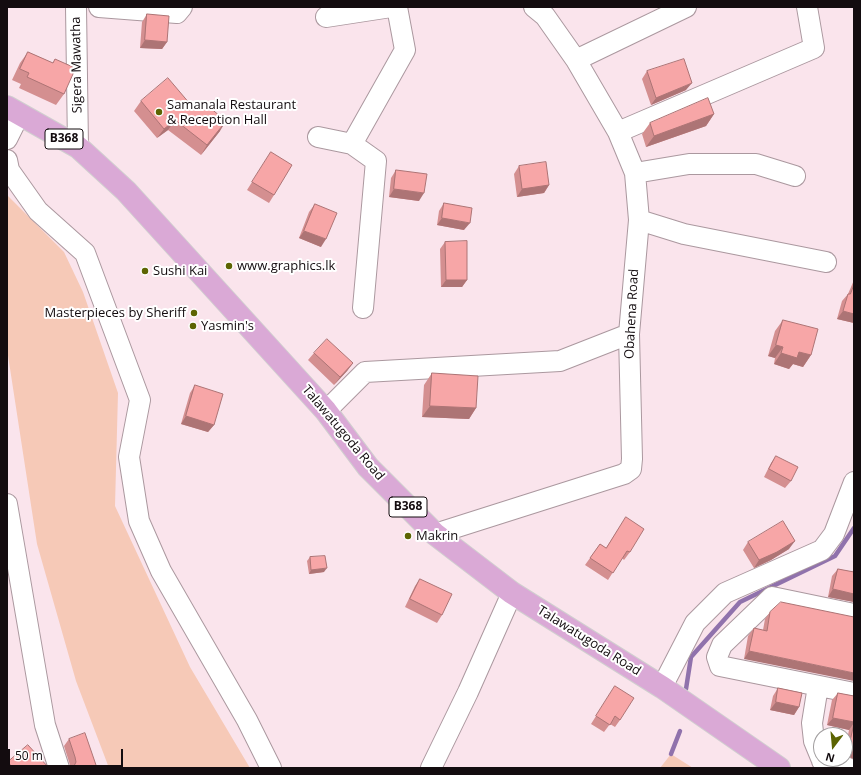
<!DOCTYPE html>
<style>
body{margin:0}
#map{position:relative;width:861px;height:775px;overflow:hidden;background:#fae4ec;font-family:"Open Sans",sans-serif}
canvas{display:block}
.frame{position:absolute;inset:0;border:8px solid #130c0f;pointer-events:none}
.north{position:absolute;left:813px;top:727px;width:40px;height:40px;box-sizing:border-box;background:#fff;border:1px solid #a19e9f;border-radius:50%;rotate:196deg;font-size:11px;font-weight:700;line-height:16px;text-align:center;color:#130c0f}
.north::after{content:'';display:block;margin:auto;width:14px;height:18px;background:#5c6402;clip-path:polygon(50% 0,100% 100%,50% 72%,0 100%)}
.scale{position:absolute;left:8px;top:749px;width:115px;height:18px;box-sizing:border-box;border:2px solid #130c0f;border-top:0;padding-left:5px;font-size:12px;line-height:14px;white-space:nowrap;color:#130c0f;-webkit-text-stroke:3px #fff;paint-order:stroke}
</style>
<div id="map">
<canvas width="861" height="775"></canvas>
<div class="frame"></div>
<div class="north">N</div>
<div class="scale">50 m</div>
</div>
<script>
const g = document.querySelector('canvas').getContext('2d');
g.lineJoin = 'round';
function fillPath(path, color) { g.fillStyle = color; g.fill(path, 'evenodd'); }
function stroke(path, color, width, dash) { g.strokeStyle = color; g.lineWidth = width; g.lineCap = dash ? 'butt' : 'round'; g.setLineDash(dash || []); g.stroke(path); }
function drawText(font, color, halo, rows, align = 'center') {
  g.font = font + ' "Open Sans",sans-serif'; g.lineWidth = 4; g.setLineDash([]); g.textBaseline = 'middle'; g.strokeStyle = halo; g.fillStyle = color; for (const [text, x, y, turn = 0] of rows) {
    g.save(); g.translate(x, y); g.rotate((+turn || 0) * Math.PI / 180); g.textAlign = isNaN(turn) ? turn : align; if (halo) g.strokeText(text, 0, 0); g.fillText(text, 0, 0); g.restore();
  }
}
const green = new Path2D(`
 M7,195L64,252L83,292L118,393L115,506L190,667L250,768H109L76,681L37,544L7,349Z
 M671,754L693,768H660Z`);
const stream = new Path2D(`
 M686,689L691,657L740,602L835,556L854,528
 M671,754L680,731`);
const minor = new Path2D(`
 M76,7L78,147
 M99,7L177,13L182,7
 M326,17L391,7
 M576,60L686,7
 M618,132L814,48L807,7
 M318,137L352,144L376,161L363,308
 M7,139L19,115
 M352,144L405,50L397,7
 M7,160L9,170L38,211L85,253L140,400L129,457L139,521L161,571L247,720L271,768
 M635,173L689,164H756L795,176
 M639,220L684,234L826,262
 M326,411L365,372L560,361L629,334
 M7,504L45,725L59,768
 M435,534L624,474L631,469L632,459L629,334L639,220L635,173L618,132L576,60L545,16L534,7
 M854,614L772,597L722,645L717,657L720,666L854,693
 M818,686L812,723L814,741L821,758
 M662,687L695,623L725,593L822,550L834,534L854,482
 M822,761L848,768
 M431,768L468,692L512,593`);
const major = new Path2D(`
 M7,107L78,147L126,191L326,411L368,467L435,534L512,593L662,687L779,768`);
const wall = new Path2D(`
 M147,14L167,42L162,49L140,48L142,22Z
 M28,52L53,63L55,59L64,94L56,105L19,88L21,84L12,80L20,63Z
 M647,71L686,90L651,105L642,79Z
 M141,101L196,111L220,131L201,155L168,130L157,138L134,111Z
 M714,114L706,126L646,147L642,134L650,123Z
 M271,152L274,195L269,203L247,190Z
 M519,166L549,185L544,193L517,197L514,174Z
 M396,170L419,201L389,197L391,178Z
 M444,203L464,230L437,225L439,211Z
 M315,204L321,247L299,238L309,212Z
 M445,242L467,280L462,287H441L440,249Z
 M854,280V323L837,319L842,301L848,294Z
 M783,320L811,355L803,367L793,364L789,369L774,364L775,358L768,356L775,331Z
 M314,353L353,363L347,371L334,385L308,360Z
 M432,373L476,408L469,419L422,417L424,385Z
 M195,385L214,425L208,432L181,424L190,393Z
 M776,456L791,481L785,488L764,477L771,463Z
 M626,517L630,552L624,560L622,558L608,580L585,565L600,544L606,548Z
 M748,542L789,549L771,560L754,568L743,550Z
 M310,557L324,572L309,574L307,561Z
 M838,569L854,572V602L828,597L832,576Z
 M420,579L442,615L437,623L405,607L415,586Z
 M770,612L854,617L744,659L748,636L754,628L763,630L765,619Z
 M615,686L620,720L615,727L610,724L604,732L591,724Z
 M778,688L799,707L794,715L770,710L773,696Z
 M838,693L854,696V759L845,755V750L849,730L827,725L832,700Z
 M69,739L97,768H70V765L64,746Z
 M8,762L49,768H7V764Z`);
const shadedWall = new Path2D(`
 M145,40L167,42L162,49L140,48Z
 M692,83L686,90L651,105L656,98Z
 M714,114L706,126L646,147L654,136Z
 M175,120L168,130L157,138L164,129Z
 M226,121L220,131L201,155L207,145Z
 M549,185L544,193L517,197L522,189Z
 M394,189L424,193L419,201L389,197Z
 M442,218L470,223L464,230L437,225Z
 M304,231L326,239L321,247L299,238Z
 M446,280H467L462,287H441Z
 M843,311L854,314V323L837,319Z
 M776,345L783,347L775,358L768,356Z
 M799,352L811,355L803,367L793,364L789,369L774,364L781,353Z
 M353,363L347,371L334,385L340,377Z
 M430,406L476,408L469,419L422,417Z
 M186,416L214,425L208,432L181,424Z
 M795,541L789,549L771,560L754,568L759,560Z
 M327,568L324,572L309,574L311,570Z
 M833,589L854,594V602L828,597Z
 M749,651L854,673V681L744,659Z
 M776,702L799,707L794,715L770,710Z
 M833,718L854,722V723L849,730L827,725Z
 M849,747L854,749V759L845,755V754Z`);
const building = new Path2D(`
 M147,14L169,16L167,42L145,40Z
 M28,52L53,63L55,59L73,67V74L64,94L27,77L29,73L20,69Z
 M684,59L692,83L656,98L647,71Z
 M168,78L196,111L203,102L226,121L207,145L175,120L164,129L141,101Z
 M708,98L714,114L654,136L650,123Z
 M271,152L292,165L274,195L252,182Z
 M546,162L549,185L522,189L519,166Z
 M396,170L427,174L424,193L394,189Z
 M444,203L472,208L470,223L442,218Z
 M315,204L337,213L326,239L304,231Z
 M467,241V280H446L445,242Z
 M854,285V314L843,311L848,294H850Z
 M783,320L818,329L811,355L799,352L797,358L781,353L783,347L776,345Z
 M327,339L353,363L340,377L314,353Z
 M432,373L478,376L476,408L430,406Z
 M195,385L223,394L214,425L186,416Z
 M776,456L798,467L791,481L769,469Z
 M626,517L644,529L630,552L627,551L613,573L590,558L600,544L606,548Z
 M783,521L795,541L777,552L759,560L748,542Z
 M325,556L327,568L311,570L310,557Z
 M838,569L854,572V594L833,589Z
 M420,579L452,594L442,615L410,599Z
 M781,602L854,617V673L749,651L754,628L767,631L770,612Z
 M615,686L634,698L620,720L615,716L610,725L596,716Z
 M778,688L802,693L799,707L776,702Z
 M838,693L854,696V722L833,718Z
 M854,724V749L849,747Z
 M85,733L97,768H75L74,766L76,762L75,757L69,739Z
 M28,745L49,768H11L12,767L8,762Z`);
const markers = [
 [159,112,4,"#5c6402"],
 [229,266,4,"#5c6402"],
 [145,271,4,"#5c6402"],
 [194,313,4,"#5c6402"],
 [193,326,4,"#5c6402"],
 [408,536,4,"#5c6402"]
];
const shields = [
 [64,139,38],
 [408,507,38]
];
const shieldNames = [
 ["B368",64,139],
 ["B368",408,507]
];
const streetNames = [
 ["Sigera Mawatha",77,65,-91],
 ["Obahena Road",632,314,-87],
 ["Talawatugoda Road",343,433,50],
 ["Talawatugoda Road",589,641,32]
];
const poiNames = [
 ["Samanala Restaurant",167,105],
 ["& Reception Hall",167,120],
 ["www.graphics.lk",237,266],
 ["Sushi Kai",153,271],
 ["Masterpieces by Sheriff",186,313,"right"],
 ["Yasmin's",201,326],
 ["Makrin",416,536]
];
fillPath(green, '#f6c9b7');
stroke(stream, '#9072ac', 4.5);
stroke(minor, '#ab989f', 22);
stroke(major, '#d0cecf', 24);
stroke(minor, '#fff', 20);
stroke(major, '#daa9d6', 22);
fillPath(wall, '#d48f90');
fillPath(shadedWall, '#ad7475');
fillPath(building, '#f7a6a7');
stroke(building, '#ad7475', 1);
for (const [x, y, r, color] of markers) { const dot = new Path2D(); dot.arc(x, y, r, 0, 2 * Math.PI); g.fillStyle = color; g.fill(dot); stroke(dot, '#fff', 1.5); }
for (const [x, y, w] of shields) { const box = new Path2D(); box.roundRect(x - w / 2, y - 10, w, 20, 3); g.fillStyle = '#fff'; g.fill(box); stroke(box, '#130c0f', 1); }
drawText('bold 12px', '#130c0f', null, shieldNames);
drawText('13px', '#130c0f', '#fff', streetNames);
drawText('13px', '#130c0f', '#fff', poiNames, 'left');
</script>
